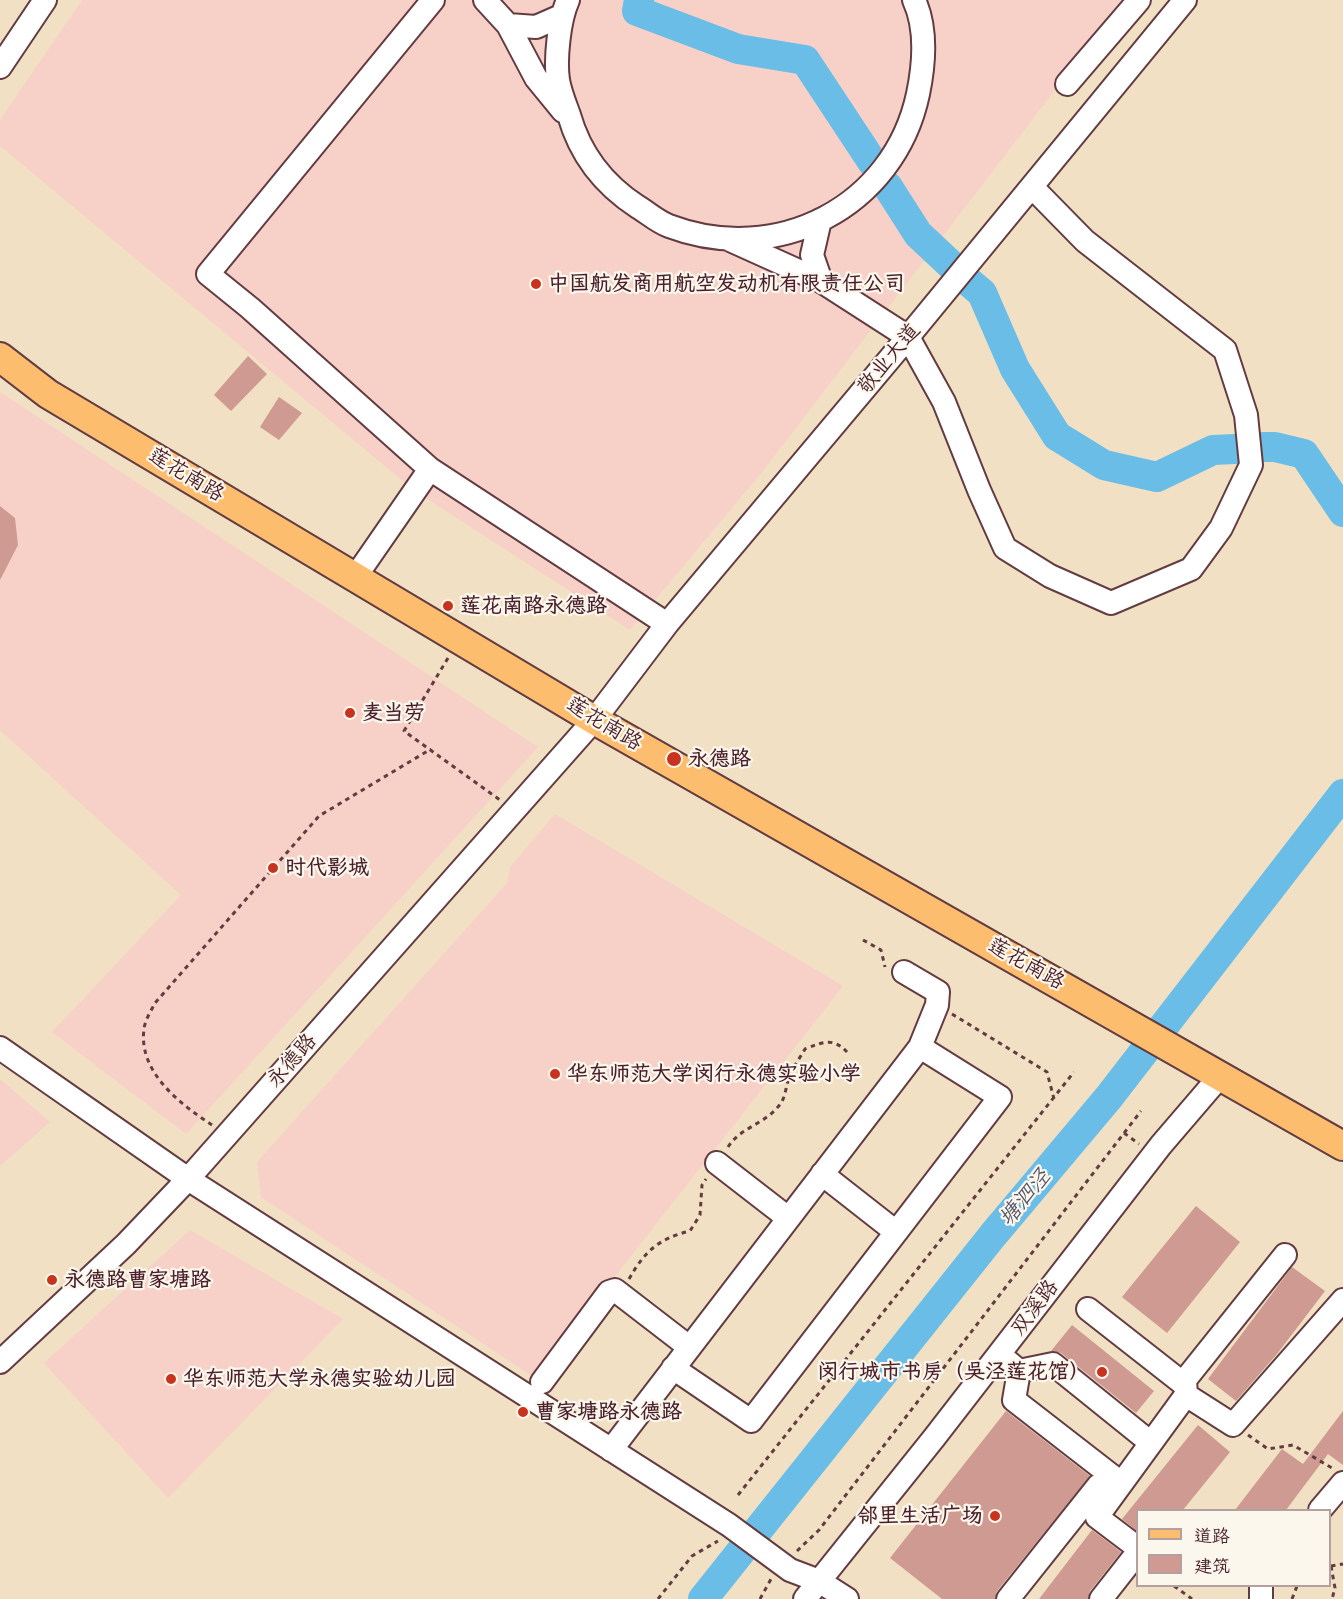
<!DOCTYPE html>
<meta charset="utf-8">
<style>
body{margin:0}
#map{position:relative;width:1343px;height:1599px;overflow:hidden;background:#f1e0c3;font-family:"Playpen Sans","LXGW WenKai TC",sans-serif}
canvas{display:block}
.legend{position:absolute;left:1136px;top:1509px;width:195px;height:78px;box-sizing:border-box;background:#fbf7ec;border:2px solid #b4a19f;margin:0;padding:8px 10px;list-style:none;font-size:18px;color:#4a1f2b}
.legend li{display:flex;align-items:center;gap:12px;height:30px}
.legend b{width:30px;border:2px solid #b4a19f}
</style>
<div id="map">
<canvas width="1343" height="1599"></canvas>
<ul class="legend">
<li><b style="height:8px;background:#fcbd6f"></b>道路</li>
<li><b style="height:16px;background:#ce9a91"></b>建筑</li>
</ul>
</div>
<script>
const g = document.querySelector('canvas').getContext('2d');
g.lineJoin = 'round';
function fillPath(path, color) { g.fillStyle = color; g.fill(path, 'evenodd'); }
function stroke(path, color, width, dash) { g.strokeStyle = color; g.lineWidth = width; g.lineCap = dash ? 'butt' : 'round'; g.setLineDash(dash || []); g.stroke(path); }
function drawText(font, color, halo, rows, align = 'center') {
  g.font = font + ' "Playpen Sans","LXGW WenKai TC",sans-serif'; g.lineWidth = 4.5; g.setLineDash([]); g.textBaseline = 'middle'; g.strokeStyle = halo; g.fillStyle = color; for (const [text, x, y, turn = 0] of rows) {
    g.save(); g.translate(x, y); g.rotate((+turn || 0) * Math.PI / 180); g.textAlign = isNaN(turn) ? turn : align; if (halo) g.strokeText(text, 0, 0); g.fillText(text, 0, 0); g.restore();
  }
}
const built = new Path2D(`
 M82,0H1124L762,472L630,630L415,491L0,146V120Z
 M0,392L538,747L186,1134L52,1032L181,895L0,730Z
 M555,814L843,986L535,1378L261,1197L257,1162L508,882L510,867Z
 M0,1079L50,1122L0,1166Z
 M190,1230L343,1319L168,1498L44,1363Z`);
const river = new Path2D(`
 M639,0L637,11L738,49L805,60L873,163
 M888,187L918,234L950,264
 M970,283L982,293L1015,369L1057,436L1104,465L1157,477L1213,450L1235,449
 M1263,447H1275L1304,454L1343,512
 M703,1599L993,1235L1109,1097L1343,794`);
const building = new Path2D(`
 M248,356L267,374L231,411L214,395Z
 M279,397L302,413L279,440L260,427Z
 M0,506L15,518L18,545L0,580Z
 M1196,1206L1240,1242L1167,1333L1122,1297Z
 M1292,1267L1325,1291L1277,1354L1236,1401L1208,1379Z
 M1072,1325L1154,1391L1136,1413L1061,1353L1051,1351Z
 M1006,1411L1090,1476L997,1591L995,1599H942L890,1558Z
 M1343,1411V1465L1328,1454L1286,1510H1235L1282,1449L1303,1464Z
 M1198,1425L1230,1452L1183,1510H1137V1531L1122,1519Z
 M1092,1530L1121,1552L1090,1591L1088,1599H1039Z`);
const path = new Path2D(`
 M448,658L404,731L500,800
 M863,940L881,950L885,967
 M952,1014L1047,1072L1054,1099
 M212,1125C180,1104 138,1072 144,1029C145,1020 151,1011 155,1003L319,816L431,749
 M1124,1133L1139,1144
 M728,1147C740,1128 762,1125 777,1108C786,1099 785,1089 789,1078C792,1068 800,1058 805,1049C823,1042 833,1037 847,1052
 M629,1279C645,1251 658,1239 690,1231L700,1215L702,1185L706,1179
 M1248,1435L1268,1449L1293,1445L1332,1468
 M738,1495L1074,1072
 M797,1551L819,1530L1141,1111
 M1331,1566L1335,1588L1332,1599
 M1331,1566L1343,1564
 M1174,1586L1192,1599
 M658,1599L692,1556L718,1541
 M760,1599L771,1579
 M1292,1599L1297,1586`);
const minor = new Path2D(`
 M485,0L508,25L536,78L563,111
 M568,0C559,20 555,59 558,80C560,92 565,104 569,115C580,154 604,185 638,207C648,213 658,222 669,226C777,267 894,207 918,94C924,65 927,28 914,0
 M508,25L536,27L561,16
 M0,67L45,0
 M1067,84L1139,0
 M820,220L812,255L821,281
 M730,240L821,281L908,337L944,402L979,490L1005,548L1050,576L1111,603L1191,569L1221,528L1251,465L1246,415L1225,350L1085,241L1032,187
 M430,469L250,308L208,274L433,0
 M356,576L430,469L667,624
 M0,1048L188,1179L729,1525L790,1570L819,1581L847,1599
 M717,1163L788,1218
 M822,1174L896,1232
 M1088,1309L1185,1385
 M1000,1355L1019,1371L1053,1364L1151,1443L1186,1395L1233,1425L1343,1300
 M0,1362L126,1244L188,1179L595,719L667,624L908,337L1185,0
 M673,1368L751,1421L1000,1097L920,1047
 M1019,1371L1014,1400L1121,1483
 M542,1382L609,1292L615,1290L689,1347
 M1186,1395L1185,1380L1285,1255
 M611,1450L920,1047L937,1005L938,992L904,972
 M1320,1510L1343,1483
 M1138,1548L1097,1517L1151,1443
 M1261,1586V1599
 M805,1599L934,1438L1161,1145L1221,1075
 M1008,1599L1098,1486
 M1101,1599L1138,1552`);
const major = new Path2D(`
 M0,357L48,394L596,721L1343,1146`);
const markers = [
 [536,284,6,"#c8321e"],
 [448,606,6,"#c8321e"],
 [350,713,6,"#c8321e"],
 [674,759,8,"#c8321e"],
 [273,868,6,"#c8321e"],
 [555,1074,6,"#c8321e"],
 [52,1280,6,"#c8321e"],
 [1102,1372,6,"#c8321e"],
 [171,1379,6,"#c8321e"],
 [523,1412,6,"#c8321e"],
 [995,1516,6,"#c8321e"]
];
const poiNames = [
 ["中国航发商用航空发动机有限责任公司",548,284],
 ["莲花南路永德路",460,606],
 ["麦当劳",362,713],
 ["永德路",688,759],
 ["时代影城",285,868],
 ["华东师范大学闵行永德实验小学",567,1074],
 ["永德路曹家塘路",64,1280],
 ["闵行城市书房（吴泾莲花馆）",1090,1372,"right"],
 ["华东师范大学永德实验幼儿园",183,1379],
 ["曹家塘路永德路",535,1412],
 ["邻里生活广场",983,1516,"right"]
];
const streetNames = [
 ["敬业大道",889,359,-50],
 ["莲花南路",186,475,31],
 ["莲花南路",604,724,31],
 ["莲花南路",1026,964,29],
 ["永德路",292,1061,-49],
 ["双溪路",1035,1308,-53]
];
const waterNames = [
 ["塘泗泾",1025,1198,-50]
];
fillPath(built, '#f7d1c7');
stroke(river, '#6abde6', 30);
fillPath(building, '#ce9a91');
stroke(minor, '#633c42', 26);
stroke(major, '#633c42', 32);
stroke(path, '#633c42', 3, [4.5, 4.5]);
stroke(minor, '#fff', 22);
stroke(major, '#fcbd6f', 28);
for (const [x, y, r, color] of markers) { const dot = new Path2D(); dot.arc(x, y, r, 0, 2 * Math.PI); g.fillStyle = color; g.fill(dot); stroke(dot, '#fbf7ec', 2); }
drawText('bold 21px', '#4a1f2b', '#fbf7ec', poiNames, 'left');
drawText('21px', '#4a1f2b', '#fbf7ec', streetNames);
drawText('italic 22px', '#55566c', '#fbf7ec', waterNames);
</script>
